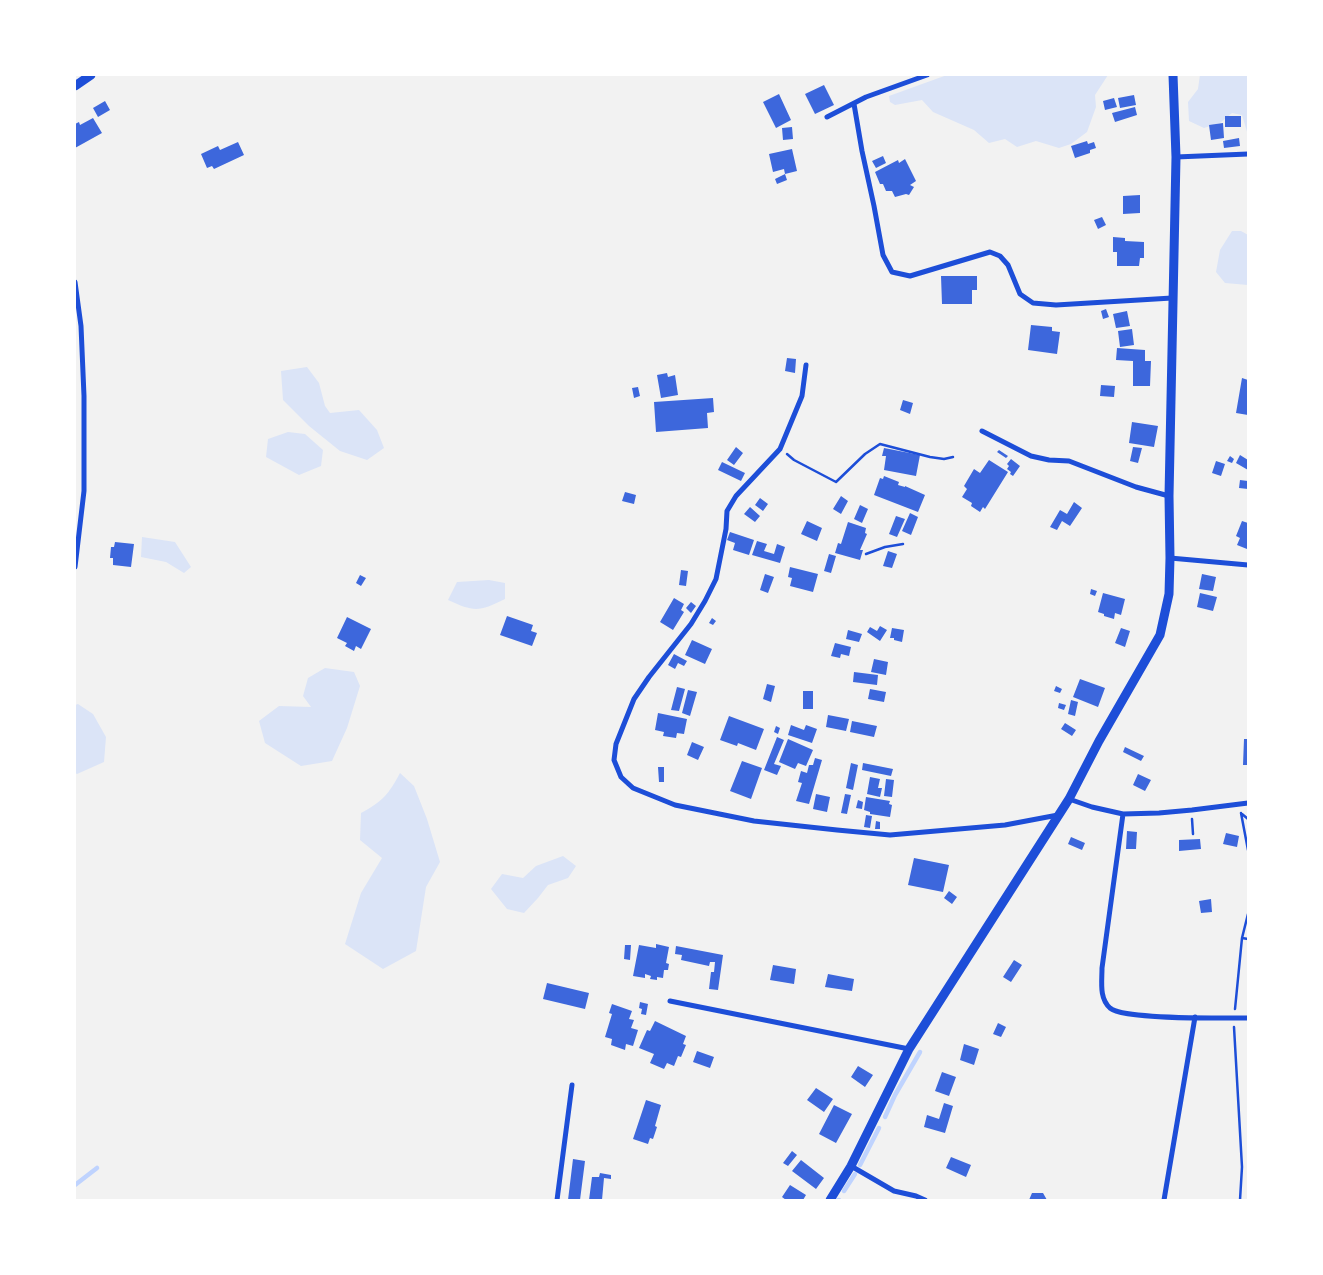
<!DOCTYPE html>
<style>
body{margin:0}
#map{position:relative;width:1323px;height:1275px;overflow:hidden;background:#f2f2f2;font-family:"Fira Sans Condensed",sans-serif}
canvas{display:block}
.frame{position:absolute;inset:0;border:76px solid #fff;pointer-events:none}
</style>
<div id="map">
<canvas width="1323" height="1275"></canvas>
<div class="frame"></div>
</div>
<script>
const g = document.querySelector('canvas').getContext('2d');
g.lineJoin = 'round';
function fillPath(path, color) { g.fillStyle = color; g.fill(path, 'evenodd'); }
function stroke(path, color, width, dash) { g.strokeStyle = color; g.lineWidth = width; g.lineCap = dash ? 'butt' : 'round'; g.setLineDash(dash || []); g.stroke(path); }
const green = new Path2D(`
 M947,75H1108L1095,95L1096,107L1087,132L1071,144L1059,148L1036,141L1017,147L1005,139L989,143L974,130L933,112L922,100L895,105L890,102L889,96Z
 M1200,75H1248V135L1242,115L1232,113L1220,123L1204,128L1189,121L1188,102L1198,89Z
 M1232,231H1241L1248,235V285L1225,283L1216,272L1220,250Z
 M307,367L319,383L325,406L330,413L359,410L377,430L384,448L367,460L340,451L309,426L283,400L281,371Z
 M288,432L305,434L323,450L321,466L299,475L266,457L268,439Z
 M142,537L175,542L191,567L184,573L166,562L141,557Z
 M489,580L505,583V599C479,612 474,612 448,600L457,582Z
 M325,668L354,672L360,686L347,728L332,761L301,766L265,743L259,721L279,706L311,707L303,696L308,678Z
 M78,704L93,714L106,737L104,762L77,774L75,773V705Z
 M400,773L414,786L427,819L440,862L426,887L416,951L383,969L345,944L361,893L382,858L360,840L361,813C382,802 389,794 400,773Z
 M563,856L576,866L568,878L548,885L538,898L524,913L507,909L491,889L502,874L523,878L536,866Z`);
const stream = new Path2D(`
 M885,1117L895,1095L920,1052
 M860,1165L879,1128
 M75,1185L97,1168
 M844,1191L855,1174
 M838,1200H839`);
const building = new Path2D(`
 M824,85L834,105L815,114L805,94Z
 M779,94L791,120L776,128L763,102Z
 M1134,95L1136,105L1120,108L1118,98Z
 M1114,98L1117,107L1105,110L1103,101Z
 M105,101L110,110L98,117L93,108Z
 M1135,107L1137,115L1115,122L1112,113Z
 M1225,116H1241V127H1225Z
 M93,118L102,133L75,148V124L79,122L80,125Z
 M1223,123L1224,138L1211,140L1209,125Z
 M792,127L793,139L783,140L782,128Z
 M1239,138L1240,146L1224,148L1223,141Z
 M1087,141L1088,144L1094,142L1096,148L1090,150V153L1075,158L1071,146Z
 M238,142L244,155L214,169L212,166L207,168L201,154L218,146L220,150Z
 M792,149L797,171L785,174L784,169L773,172L769,154Z
 M883,156L886,163L876,168L872,161Z
 M905,159L916,181L910,185L914,187L909,195L906,194L895,197L892,191H886L883,184H880L875,172L898,160L899,163Z
 M785,174L787,180L777,184L775,179Z
 M1140,195V213L1123,214V196Z
 M1102,217L1106,225L1098,229L1094,220Z
 M1113,237L1125,238V241L1144,242V258H1140L1139,266H1117V252H1113Z
 M941,276H977V290H972V304H942Z
 M1106,309L1109,317L1103,319L1101,311Z
 M1127,311L1130,326L1116,328L1113,314Z
 M1031,325L1052,327V331L1060,332L1057,354L1028,350Z
 M1132,329L1134,345L1120,347L1118,331Z
 M1117,348L1145,350V361H1151L1150,386H1133V361L1116,360Z
 M787,358L796,359L795,373L785,371Z
 M667,373L668,377L675,375L678,395L661,398L657,375Z
 M1242,378L1248,380V415L1236,413Z
 M1101,385L1115,386L1114,397L1100,396Z
 M638,387L640,396L634,398L632,388Z
 M713,398L714,412L707,413L708,428L656,432L654,402Z
 M903,400L913,403L910,414L900,410Z
 M1132,422L1158,426L1154,447L1129,443Z
 M736,447L743,453L734,465L727,460Z
 M1133,447L1142,448L1138,463L1130,461Z
 M884,448L920,455L916,476L884,470L886,456H882Z
 M999,450L1008,456L1006,458L997,452Z
 M1240,455L1248,460V470L1236,463Z
 M1230,456L1234,459L1232,463L1227,461Z
 M1011,459L1020,466L1013,476L1010,474L1011,472L1007,469L1009,466L1007,464Z
 M989,460L1008,472L985,509L983,507L980,512L971,506L972,503L962,497L967,489L964,486L974,469L980,473Z
 M1216,461L1225,464L1221,476L1212,473Z
 M722,462L745,473L741,481L718,470Z
 M884,476L899,482L898,485L905,487V486L925,495L918,512L874,495L880,478L883,479Z
 M1240,480L1248,481V489L1239,488Z
 M625,492L636,495L634,504L622,501Z
 M841,496L848,501L841,514L833,509Z
 M760,498L768,504L763,511L755,505Z
 M1074,502L1082,508L1070,526L1062,521L1057,530L1050,527L1060,510L1067,514Z
 M860,505L868,509L862,523L854,519Z
 M750,507L760,516L755,522L744,514Z
 M910,513L918,517L911,535L902,531Z
 M896,516L905,519L897,537L889,534Z
 M807,521L822,528L817,541L801,534Z
 M1242,521L1248,523L1247,549L1237,545L1240,538L1236,536Z
 M848,522L866,528L865,533L867,534L860,550H863L860,560L835,553L838,543L841,544Z
 M730,532L754,540L749,555L733,550L735,543L727,540Z
 M757,541L767,544L764,551L774,554L777,544L785,547L780,563L752,555Z
 M115,542L134,544L131,567L113,565V558H110L111,547H114Z
 M888,551L897,554L892,568L883,566Z
 M829,554L836,556L831,573L824,571Z
 M790,567L818,574L813,592L790,586L792,578L788,577Z
 M681,570L688,571L686,586L679,585Z
 M765,574L774,577L768,593L760,590Z
 M1202,574L1216,577L1213,591L1199,589Z
 M360,575L366,578L361,586L356,583Z
 M1091,589L1097,591L1095,596L1090,594Z
 M1103,593L1125,599L1121,615L1115,613L1114,619L1104,616V614L1098,612Z
 M1200,593L1217,597L1213,611L1197,607Z
 M674,598L684,604L681,610L684,612L673,630L660,622Z
 M691,602L696,606L691,613L686,608Z
 M507,616L533,625L531,631L537,633L532,646L500,635Z
 M347,617L371,629L361,649L356,646L354,651L345,646L347,643L337,638Z
 M712,618L716,621L713,625L709,623Z
 M880,626L887,630L880,641L867,632L870,627L877,631Z
 M892,628L904,630L902,642L894,640V638H890Z
 M1121,628L1130,631L1125,647L1115,643Z
 M848,630L862,634L859,642L846,639Z
 M692,640L712,649L705,664L685,655Z
 M835,643L851,647L849,656L841,654L840,658L831,656Z
 M674,654L687,661L684,666L678,663L675,669L668,665Z
 M874,659L888,662L886,675L871,672Z
 M854,672L878,675L877,685L853,682Z
 M1080,679L1105,688L1098,707L1073,697Z
 M767,684L775,686L771,702L763,699Z
 M1056,686L1062,689L1060,693L1054,691Z
 M677,687L685,689L679,711L671,710Z
 M870,689L886,692L884,702L868,699Z
 M688,690L697,692L690,716L682,713Z
 M803,691H813V709H803Z
 M1071,700L1078,702L1075,716L1068,714Z
 M1059,703L1066,705L1064,710L1058,708Z
 M658,713L687,719L684,734L677,733L676,738L663,736L664,732L655,730Z
 M828,715L849,719L846,731L826,727Z
 M729,716L764,729L756,750L738,743L737,746L720,740Z
 M852,721L877,726L874,737L850,732Z
 M1065,723L1076,730L1072,736L1061,729Z
 M791,725L804,730L806,725L817,729L812,743L788,735Z
 M776,726L780,728L778,734L774,732Z
 M777,737L784,740L774,764L781,766L777,775L764,770Z
 M788,739L813,750L806,766L798,763L795,769L779,762Z
 M1244,739H1248V765H1243Z
 M692,742L704,747L698,760L687,755Z
 M1125,747L1144,756L1141,761L1123,752Z
 M815,758L822,760L809,804L796,801L802,783L798,782L801,771L807,773L809,765H813Z
 M742,761L762,768L751,799L730,791Z
 M851,763L858,765L853,790L846,788Z
 M863,763L893,769L891,776L862,770Z
 M658,767H664V782H659Z
 M1138,774L1151,780L1145,791L1133,785Z
 M870,777L880,779L878,788H882L880,797L867,794Z
 M886,779L894,780L892,797L884,796Z
 M816,794L830,797L827,812L813,809Z
 M845,794L851,795L847,814L841,813Z
 M866,797L890,801L889,804L892,805L890,817L870,814V812L864,810Z
 M858,800L863,802L862,809L856,808Z
 M866,815L872,816L870,828L864,827Z
 M876,821L880,822V829H875Z
 M1127,831L1137,832L1136,849H1126Z
 M1226,833L1239,836L1237,847L1223,844Z
 M1071,837L1085,843L1082,850L1068,844Z
 M1200,839L1201,849L1179,851V840Z
 M914,858L949,865L943,892L908,885Z
 M949,891L957,897L952,904L944,898Z
 M1211,899L1212,912L1201,913L1199,901Z
 M656,944L669,947L666,963L669,964L668,970H664L663,978L657,977V980L650,979L651,976L645,974V978L633,976L639,945L656,948Z
 M625,945H631L630,960L624,959Z
 M676,946L723,955L718,990L709,989L711,972H714L715,962H710L709,966L681,960L682,955L675,954Z
 M1014,960L1022,965L1011,982L1003,977Z
 M773,965L796,969L794,984L770,980Z
 M828,974L854,979L852,991L825,987Z
 M547,983L589,993L585,1009L543,999Z
 M640,1002L648,1004L646,1015L641,1014L642,1009L639,1008Z
 M612,1004L632,1011L629,1019L634,1020L631,1028L638,1030L633,1046L626,1044L625,1050L611,1045L612,1039L605,1037L612,1014L609,1013Z
 M655,1021L686,1036L683,1044L686,1045L681,1057L678,1056L674,1066L667,1063L664,1069L650,1063L654,1054L639,1048L647,1030L650,1031Z
 M998,1023L1006,1027L1001,1037L993,1034Z
 M964,1044L979,1049L974,1065L960,1060Z
 M697,1051L714,1057L710,1068L693,1062Z
 M858,1066L873,1075L865,1087L851,1077Z
 M942,1072L956,1077L949,1096L935,1091Z
 M816,1088L833,1099L824,1112L807,1100Z
 M646,1100L661,1105L655,1126L657,1127L653,1139L650,1138L648,1144L633,1139Z
 M944,1103L953,1106L945,1133L924,1127L927,1115L939,1119Z
 M834,1105L852,1114L836,1143L819,1134Z
 M792,1151L797,1155L788,1166L783,1163Z
 M951,1157L971,1165L966,1177L946,1168Z
 M573,1159L585,1161L580,1200H568Z
 M801,1160L824,1178L816,1189L792,1171Z
 M600,1173L611,1175V1179L604,1178L602,1200H589L592,1177H599Z
 M790,1185L806,1195L803,1200H786L782,1197Z
 M1032,1193H1043L1047,1200H1029Z`);
const path = new Path2D(`
 M787,454L794,460L836,482L865,454L880,444L930,457L944,459L953,457
 M866,554L885,547L903,544
 M1241,813L1248,850
 M1242,814L1248,819
 M1192,819L1193,834
 M1242,938L1248,939
 M1235,1009L1242,938L1248,914
 M1234,1027L1242,1167L1240,1200`);
const minor = new Path2D(`
 M854,104L862,151L874,206L883,255L892,272L910,276L990,252L1000,256L1008,265L1020,294L1033,303L1056,305L1172,298
 M827,117L866,97L927,75
 M1176,157L1248,154
 M75,282L81,326L84,396V491L75,567
 M806,365L802,396L780,449L736,496L727,511L726,529L716,579L705,601L691,624L649,677L634,699L616,744L614,760L621,777L633,788L675,805L754,821L837,830L890,835L1005,825L1058,815
 M982,431L1031,456L1049,460L1069,461L1136,487L1169,496
 M1170,558L1248,565
 M1069,799L1092,807L1123,814L1159,813L1192,810L1248,803
 M1123,814L1102,968C1102,982 1099,998 1110,1008C1124,1020 1225,1018 1248,1018
 M670,1001L909,1049
 M851,1166L894,1191L916,1196L925,1200
 M557,1200L572,1085
 M1164,1200L1195,1017`);
const tertiary = new Path2D(`
 M75,86L91,75
 M830,1200L851,1166L909,1049L1069,799L1099,741L1160,635L1169,594L1170,558L1169,496L1176,157L1173,75`);
fillPath(green, '#dbe4f7');
stroke(stream, '#bfd3fe', 4.5);
fillPath(building, '#3d67dc');
stroke(path, '#1d4ed8', 2.5);
stroke(minor, '#1d4ed8', 5);
stroke(tertiary, '#1d4ed8', 9);
</script>
